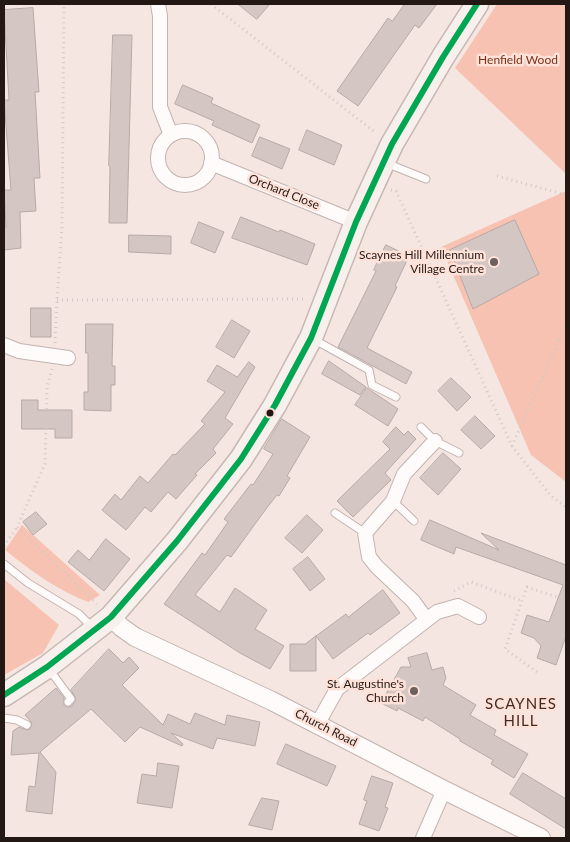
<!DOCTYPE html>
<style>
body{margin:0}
#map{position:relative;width:570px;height:842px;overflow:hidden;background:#f6e6e1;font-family:Lato,sans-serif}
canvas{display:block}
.frame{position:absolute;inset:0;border:5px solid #241814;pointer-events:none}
</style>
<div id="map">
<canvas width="570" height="842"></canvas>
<div class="frame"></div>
</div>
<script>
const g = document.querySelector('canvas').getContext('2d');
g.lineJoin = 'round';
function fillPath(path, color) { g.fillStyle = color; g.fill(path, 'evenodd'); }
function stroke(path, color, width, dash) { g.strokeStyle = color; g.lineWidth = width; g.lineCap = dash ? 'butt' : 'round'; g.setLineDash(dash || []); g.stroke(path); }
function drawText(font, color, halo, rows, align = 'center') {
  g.font = font + ' Lato,sans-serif'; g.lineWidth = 5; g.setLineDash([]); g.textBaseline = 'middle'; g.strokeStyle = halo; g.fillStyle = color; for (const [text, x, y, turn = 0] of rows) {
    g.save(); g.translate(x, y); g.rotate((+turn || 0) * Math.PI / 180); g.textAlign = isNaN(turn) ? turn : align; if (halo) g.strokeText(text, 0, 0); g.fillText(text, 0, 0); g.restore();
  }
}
const green = new Path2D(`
 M497,4H566V174L455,68Z
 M566,191V482L531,455L441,247Z
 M22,525L100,595L88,602C57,590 31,571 5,550Z
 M4,579L59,625L43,653L4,675Z`);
const building = new Path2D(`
 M238,4H270L257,19Z
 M405,4H437L419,28L415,25L358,106L337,91L388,18L392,21Z
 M33,8L39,92H35L40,178H34L36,211L20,212L21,248L4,250V227H6L4,190H11L4,100H9L4,10Z
 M113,35H132L127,223H109L110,167L109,166Z
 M183,85L213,98L211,103L260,125L252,143L212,125L214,121L175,104Z
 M307,130L342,145L334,165L299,150Z
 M260,137L290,149L282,169L252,156Z
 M241,217L279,232L280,230L315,244L307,265L232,238Z
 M515,220L539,274L473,309L450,250Z
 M199,222L224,232L215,253L191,243Z
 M129,235L171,236V254L129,252Z
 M386,245L409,256L395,286L397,287L367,348L412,372L406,384L338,347L376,271L374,270Z
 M31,308H51V337H31Z
 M232,320L250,331L234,358L216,347Z
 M86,324H113L112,366H115V385H111V411L84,410V392H88V353H86Z
 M329,361L366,387L360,395L322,374Z
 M249,362L255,367L225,418L233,424L213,449L216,453L195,474L197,475L176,499L168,492L151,512L145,507L126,530L102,510L115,494L121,500L140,476L148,483L173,454L175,455L205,424L201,421L225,392L207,381L217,365L237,377Z
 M451,378L471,397L457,411L438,391Z
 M367,388L398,409L388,426L355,405Z
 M22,400H38V410H72V438H55V429H22Z
 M475,416L495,436L481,449L461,430Z
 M282,419L310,437L287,476L290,478L279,496L277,495L266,509L231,557L227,555L195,595L220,612L235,588L267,610L255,629L284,646L270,669L240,653L164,604L202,553L205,555L228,522L224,519L251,484L253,485L273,454L264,449Z
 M396,427L404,435L408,431L416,439L385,473L391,480L353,517L337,501L390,449L383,442Z
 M443,453L461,469L438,495L420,478Z
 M36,512L47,524L33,535L23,522Z
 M307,515L323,530L302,553L285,538Z
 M430,520L499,550L481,533L566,565V636L556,665L537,658L541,646L534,638L521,633L527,615L549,622L563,585L456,547L454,554L421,540Z
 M106,539L130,559L104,591L68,562L78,550L89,560Z
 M308,557L325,579L310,591L293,569Z
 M383,590L400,613L370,635L368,633L333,659L316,636L346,614L348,617Z
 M316,636V671H290V644H305Z
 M109,649L123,663L129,657L139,668L122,685L163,725L168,714L190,724L195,713L225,725L227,715L260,722L255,746L217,738L213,749L171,733L183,744L182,746L140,727L125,742L91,709L40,752L56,772L52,814L26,811L29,786L35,787L39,753L11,755L13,731L19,727L27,730L30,729L32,723L25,715L56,688L64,698V705L67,707L72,706L76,699L71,690Z
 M427,653L432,670L443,667L446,678L443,685L476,705L470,715L496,730L494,735L528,754L514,778L491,764L493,760L460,741V739L425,717L423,721L398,708L397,711L381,703L401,667H411L408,658Z
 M286,744L336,766L327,786L277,764Z
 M158,763L179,766L172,808L137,803L142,774L156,776Z
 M523,773L566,799V829L510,794Z
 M372,776L393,783L385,807L388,808L379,831L359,824L367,801L364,800Z
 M262,798L279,801L272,830L249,825Z`);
const path = new Path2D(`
 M211,4L376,133
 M497,176L566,195
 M391,190L396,191L512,446L551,496L566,507
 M57,300L306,299
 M55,343L57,300L62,227L64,4
 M52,369L47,387L45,464L17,527L97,604
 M512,446L566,324
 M4,546L17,527
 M454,591L471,582L522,601
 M537,672L505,649L527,587L563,599`);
const service = new Path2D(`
 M386,163L426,179
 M313,339L369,370L372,385L396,397
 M421,427L435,441L459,453
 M393,501L414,521
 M335,513L365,533
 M4,564L28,583L79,614L93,628
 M49,669L71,699L68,702
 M4,718L17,720L27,725`);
const minor = new Path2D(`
 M158,4L160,16V107L171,135
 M158 158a27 27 0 1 1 54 0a27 27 0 1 1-54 0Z
 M211,163L356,222
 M4,345L19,351L68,358
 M426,619L413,601L377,567L369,557L365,533L393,501L404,474L435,441
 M318,723L337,689L437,612L458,606L479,617
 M423,838L444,790`);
const tertiary = new Path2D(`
 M111,617L121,627L135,637L272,701L444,790L541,838`);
const trunk = new Path2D(`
 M4,695L47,667L111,617L177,541L241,459L275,405L311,338L356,222L392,144L443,57L477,4`);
const bus1 = new Path2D(`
 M4,695L47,667L111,617L177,541L241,459L275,405L311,338L356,222L392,144L443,57L477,4`);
const markers = [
 [494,262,5,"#6e605c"],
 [270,413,4.5,"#241814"],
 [414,691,5,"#6e605c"]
];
const parkNames = [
 ["Henfield Wood",518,60]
];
const streetNames = [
 ["Orchard Close",284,192,22],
 ["Church Road",326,728,27]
];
const poiNames = [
 ["Scaynes Hill Millennium",484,255],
 ["Village Centre",484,269],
 ["St. Augustine's",404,684],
 ["Church",404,698]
];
const quarterNames = [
 ["SCAYNES",521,704],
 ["HILL",521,721]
];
fillPath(green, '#f7c2b1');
fillPath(building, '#d4c6c2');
stroke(building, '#b7aaa6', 1);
stroke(service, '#c2b4b0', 9);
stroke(minor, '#c2b4b0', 16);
stroke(tertiary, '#c2b4b0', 20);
stroke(trunk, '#c7b8b4', 25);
stroke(path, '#cfcac8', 3, [1, 4]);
stroke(service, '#fefbfa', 7);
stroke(minor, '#fefbfa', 14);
stroke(tertiary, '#fefbfa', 18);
stroke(trunk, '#f7f0ed', 22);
stroke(bus1, '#00a651', 6);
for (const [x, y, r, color] of markers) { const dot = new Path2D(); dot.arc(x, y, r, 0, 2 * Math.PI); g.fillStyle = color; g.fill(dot); stroke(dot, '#fee2d9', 2); }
drawText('12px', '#7a3117', '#fee2d9', parkNames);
drawText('12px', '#241814', '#fee2d9', streetNames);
drawText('12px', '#241814', '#fee2d9', poiNames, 'right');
g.letterSpacing = '1px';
drawText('15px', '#442b22', '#fee2d9', quarterNames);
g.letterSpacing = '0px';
</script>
